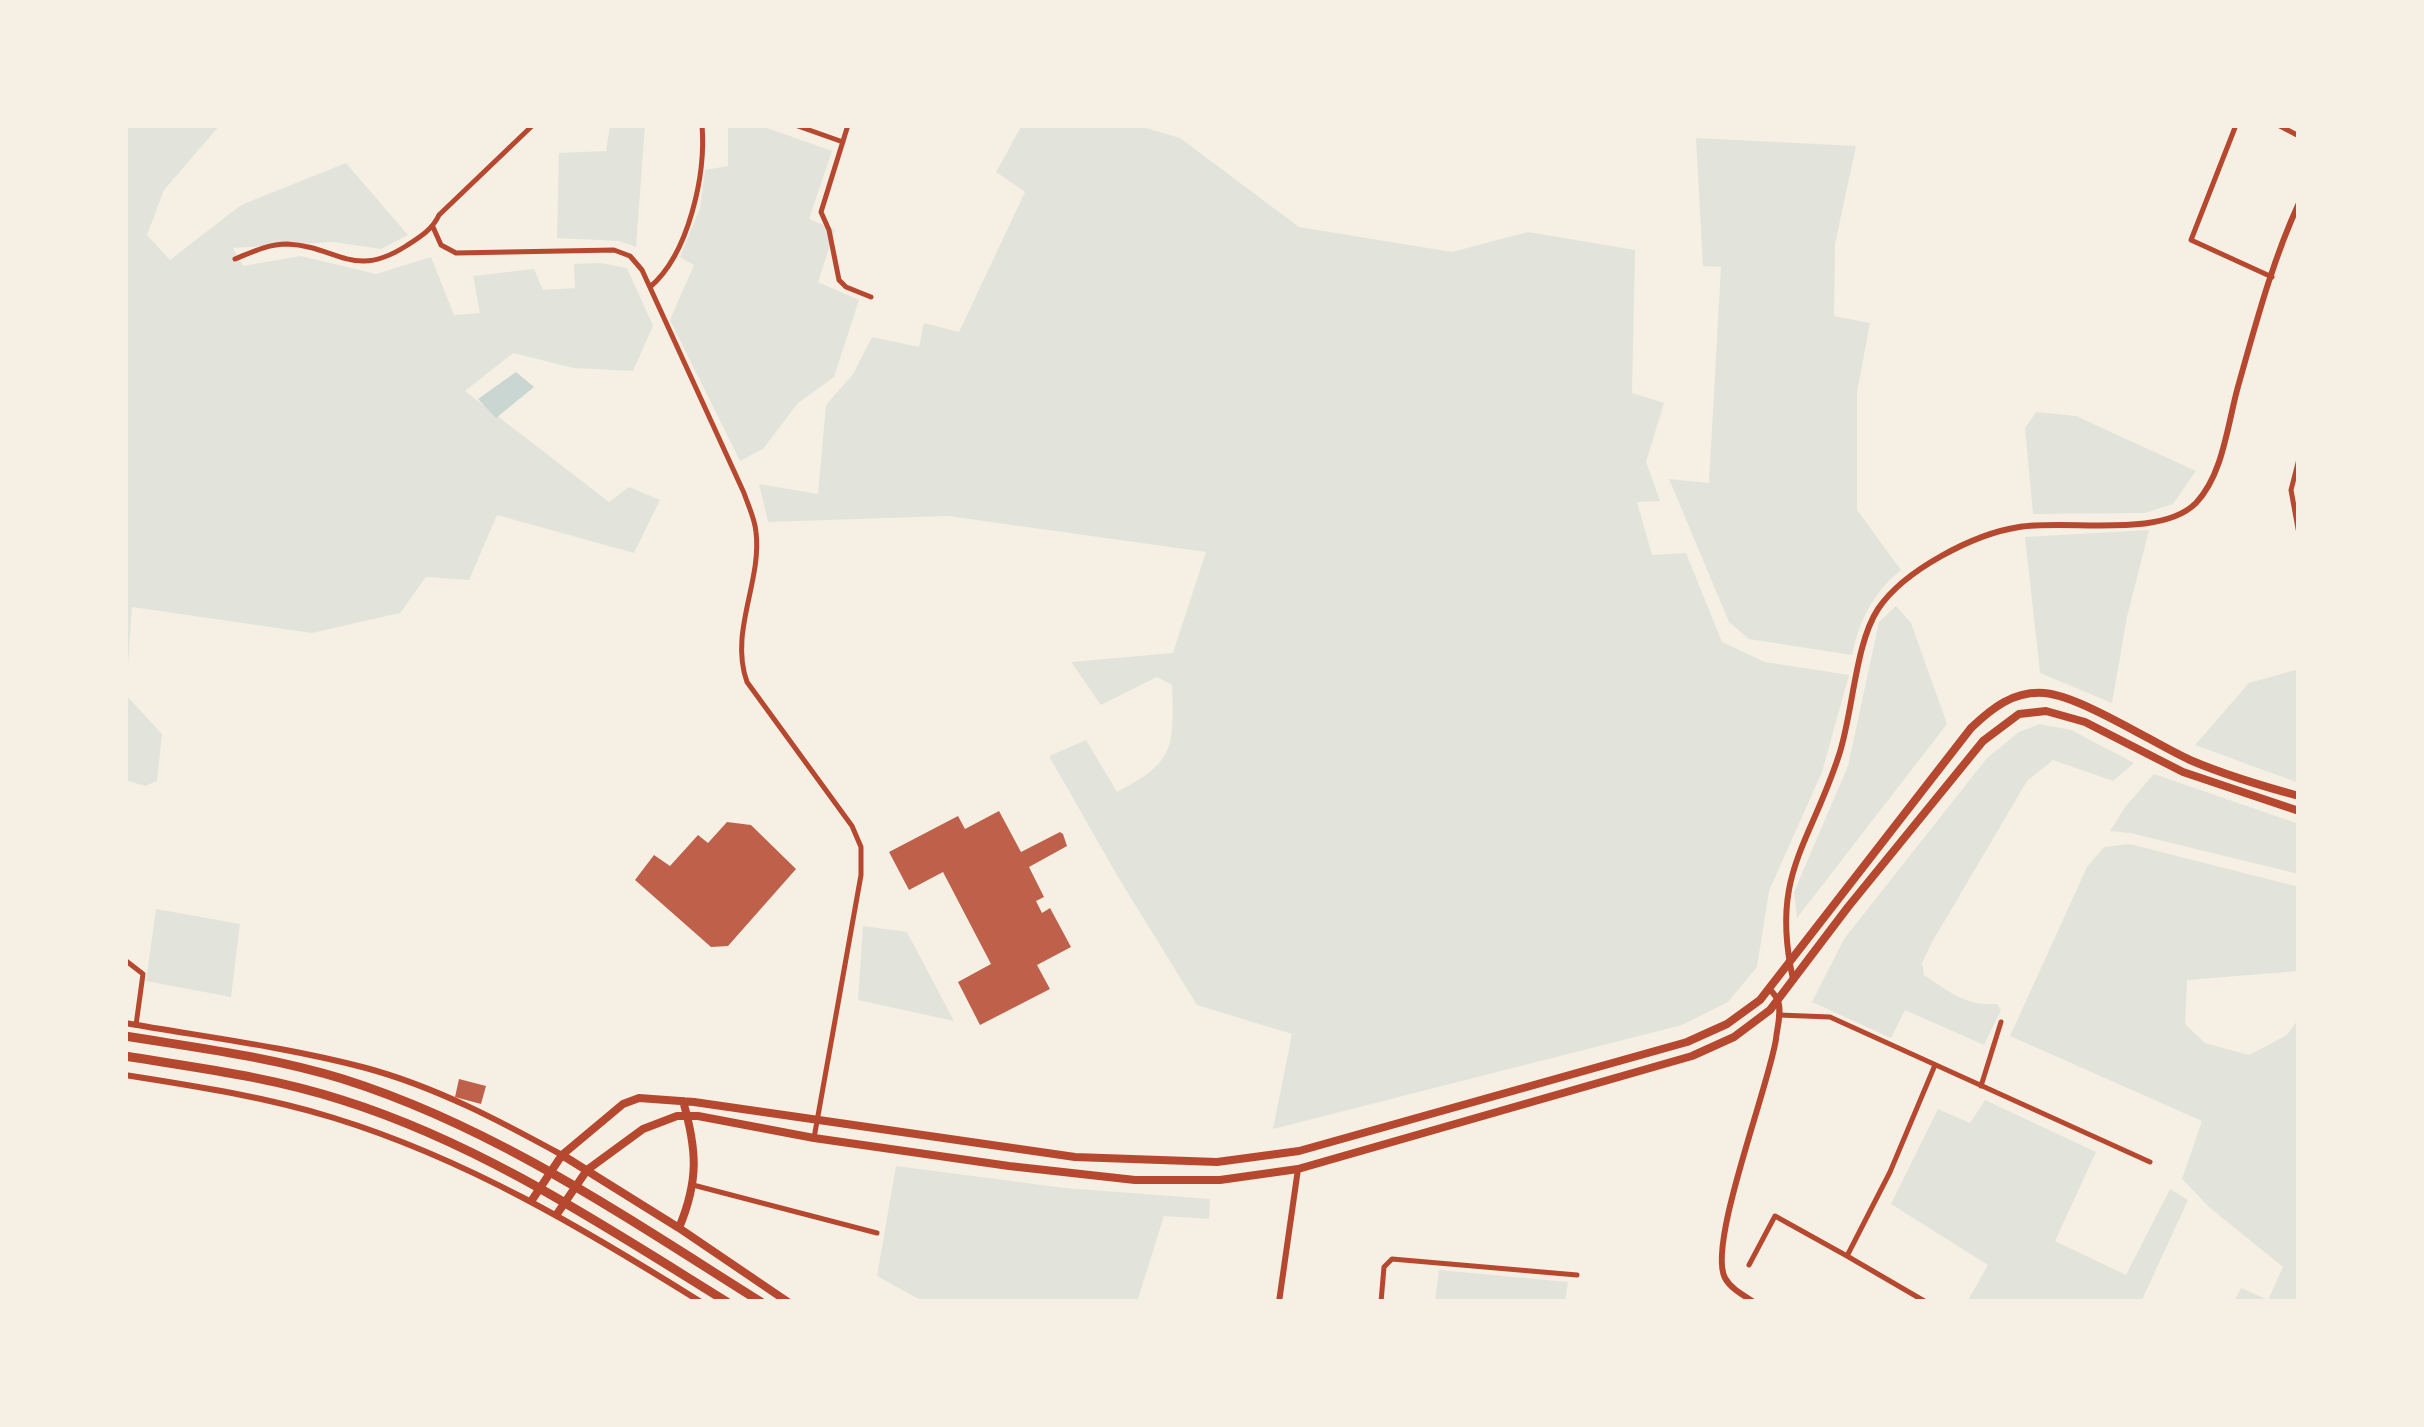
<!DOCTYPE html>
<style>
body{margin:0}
#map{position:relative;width:2424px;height:1427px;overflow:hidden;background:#f6efe4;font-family:Signika,sans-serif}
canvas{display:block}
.frame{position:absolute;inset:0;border:128px solid #f6efe4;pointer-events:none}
</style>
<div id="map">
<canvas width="2424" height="1427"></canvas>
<div class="frame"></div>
</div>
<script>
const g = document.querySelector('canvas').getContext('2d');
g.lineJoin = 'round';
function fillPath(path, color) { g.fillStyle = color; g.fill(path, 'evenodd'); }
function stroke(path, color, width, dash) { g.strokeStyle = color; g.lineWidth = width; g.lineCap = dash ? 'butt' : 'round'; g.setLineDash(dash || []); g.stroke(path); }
const green = new Path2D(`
 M125,125H220L164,190L147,235L170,260L241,205L346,163L408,235L381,249L333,242L233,248L243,266L301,256L376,274L431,257L454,315L480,313L473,276L534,269L543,290L575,288L574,264L600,263L627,268L653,326L633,371L573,368L513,353L465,391L609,502L629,487L660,500L634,553L497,515L469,580L426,577L400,613L312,633L132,607L126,695L162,734L157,781L145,786L125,780Z
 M610,125H645L636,247L619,241L557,238L559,153L606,151Z
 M728,125L767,128L832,151L809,219L835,230L818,282L859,300L834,377L798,403L763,449L740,461L670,320L694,265L680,257L700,208L705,170L728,166Z
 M1022,125H1136L1180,138L1299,227L1452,252L1528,232L1635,250L1632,393L1664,403L1646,462L1660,501L1637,502L1652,555L1686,553L1722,642L1765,662L1849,675L1822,772L1769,891L1757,967L1728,1002L1682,1025L1273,1129L1292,1034L1197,1005L1118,877L1049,756L1086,740L1117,792C1175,762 1174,748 1172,685L1157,677L1101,705L1071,662L1173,653L1206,552L948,516L768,522L759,484L818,494L826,405L853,374L872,337L919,347L924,323L959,332L1025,192L996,172Z
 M1696,138L1856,146L1835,244L1834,316L1870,323L1857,392V510L1901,570C1872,594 1860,620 1852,655L1749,639L1729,622L1669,479L1709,483L1721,267L1703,266Z
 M2036,412L2076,416L2196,471L2173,504L2145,513L2033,514L2025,428Z
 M2149,530L2127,617L2112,703L2040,673L2025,537Z
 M1896,606L1911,623L1947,724L1797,918L1794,892L1848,766L1879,622Z
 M2299,669V783L2195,745L2249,683Z
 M2040,724L2071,730L2134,763L2113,781L2053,760L2027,781L1931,944L1922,963L1924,975C1948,991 1968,1007 1997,1004L2001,1010L1984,1045L1905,1010L1891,1038L1812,1002L1844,939L1987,758L2019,732Z
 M2154,774L2299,824V874L2130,833L2110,831L2125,807Z
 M2130,844L2299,887V971L2187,980L2185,1024L2205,1043L2249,1055L2287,1035L2299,1018V1302H2234L2241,1288L2268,1300L2283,1267L2209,1207L2182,1179L2202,1121L2010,1036L2087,867L2104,847Z
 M156,909L240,924L231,997L146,981Z
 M863,926L907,932L954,1021L858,1000Z
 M1985,1100L2096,1152L2055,1241L2126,1275L2170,1189L2188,1200L2141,1302H1967L1988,1265L1891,1204L1938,1109L1970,1123Z
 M896,1166L1065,1188L1210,1199L1209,1219L1164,1216L1137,1302H924L877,1276Z
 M1439,1270L1568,1282L1565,1302H1435Z`);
const water = new Path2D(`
 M516,372L534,387L496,418L478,399Z`);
const building = new Path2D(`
 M999,811L1021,852L1060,832L1063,834L1067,846L1029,867L1044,897L1036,901L1042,913L1050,908L1071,947L1037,965L1050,989L980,1025L958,982L991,964L943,872L909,890L889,852L958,816L965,829Z
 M727,822L751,825L796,869L728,946L711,947L635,880L654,855L670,866L698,835L708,843Z
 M459,1079L486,1086L481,1104L455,1097Z`);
const minor = new Path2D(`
 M795,125L843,142
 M848,125L821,212L829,230L839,280L846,287L871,297
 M2236,125L2191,240L2272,277
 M2278,125L2299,136
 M433,227L441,245L456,253L614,250L630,256L642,270L744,493C748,505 755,519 756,532C762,582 729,632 747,682L852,826L861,847V875L814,1138
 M235,259C252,252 268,244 287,244C337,246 353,280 406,246C420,237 432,230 439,215L533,125
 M650,287C689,254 706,174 702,125
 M2299,459L2291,490L2299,534
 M125,960L143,974L136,1025
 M1779,1015L1830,1017L2150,1162
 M1981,1086L2001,1022
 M693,1185L877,1233
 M1749,1265L1775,1216L1847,1256
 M1381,1302L1384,1267L1392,1259L1577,1275
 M1926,1302L1847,1256L1890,1172L1935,1065`);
const tertiary = new Path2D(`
 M1793,979C1770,875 1809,847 1839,755C1853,713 1855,644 1878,609C1904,570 1974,534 2019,527C2068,519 2160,539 2196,503C2224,474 2228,420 2239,383C2256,323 2273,259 2299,203
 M125,1023C205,1037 287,1047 366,1068C436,1087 500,1121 562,1155
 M125,1075C195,1086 266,1097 334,1118C467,1159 584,1229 701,1302
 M1279,1302L1298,1169
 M1754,1302C1743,1295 1731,1289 1725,1278C1707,1245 1769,1086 1776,1039C1777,1028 1782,1012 1778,1001C1778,999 1771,990 1769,989`);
const secondary = new Path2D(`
 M562,1155L679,1228L788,1302
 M532,1200L562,1155L623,1104L639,1098L694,1102L1075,1157L1217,1162L1299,1151L1687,1042L1727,1024L1760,1000L1971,728C1992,708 2013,691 2044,693C2081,696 2153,743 2190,760C2225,775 2262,786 2299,796
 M557,1214L587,1170L643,1129L677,1116H698L814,1138L1009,1166L1135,1180H1220L1298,1169L1692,1056L1734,1037L1770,1010L1848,907L1983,741L2019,714L2046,711L2085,722L2183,772L2299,811
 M679,1228C699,1180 697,1150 683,1101`);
const trunk = new Path2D(`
 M125,1036C198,1048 272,1057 343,1079C495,1127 627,1218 761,1302
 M125,1056C198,1068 272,1077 342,1100C482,1144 604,1226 727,1302`);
fillPath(green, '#e2e4dc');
fillPath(water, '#c9d6d2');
fillPath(building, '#bf614a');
stroke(minor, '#b5482f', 5);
stroke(tertiary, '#b5482f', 6);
stroke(secondary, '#b5482f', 8);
stroke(trunk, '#b5482f', 9);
</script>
